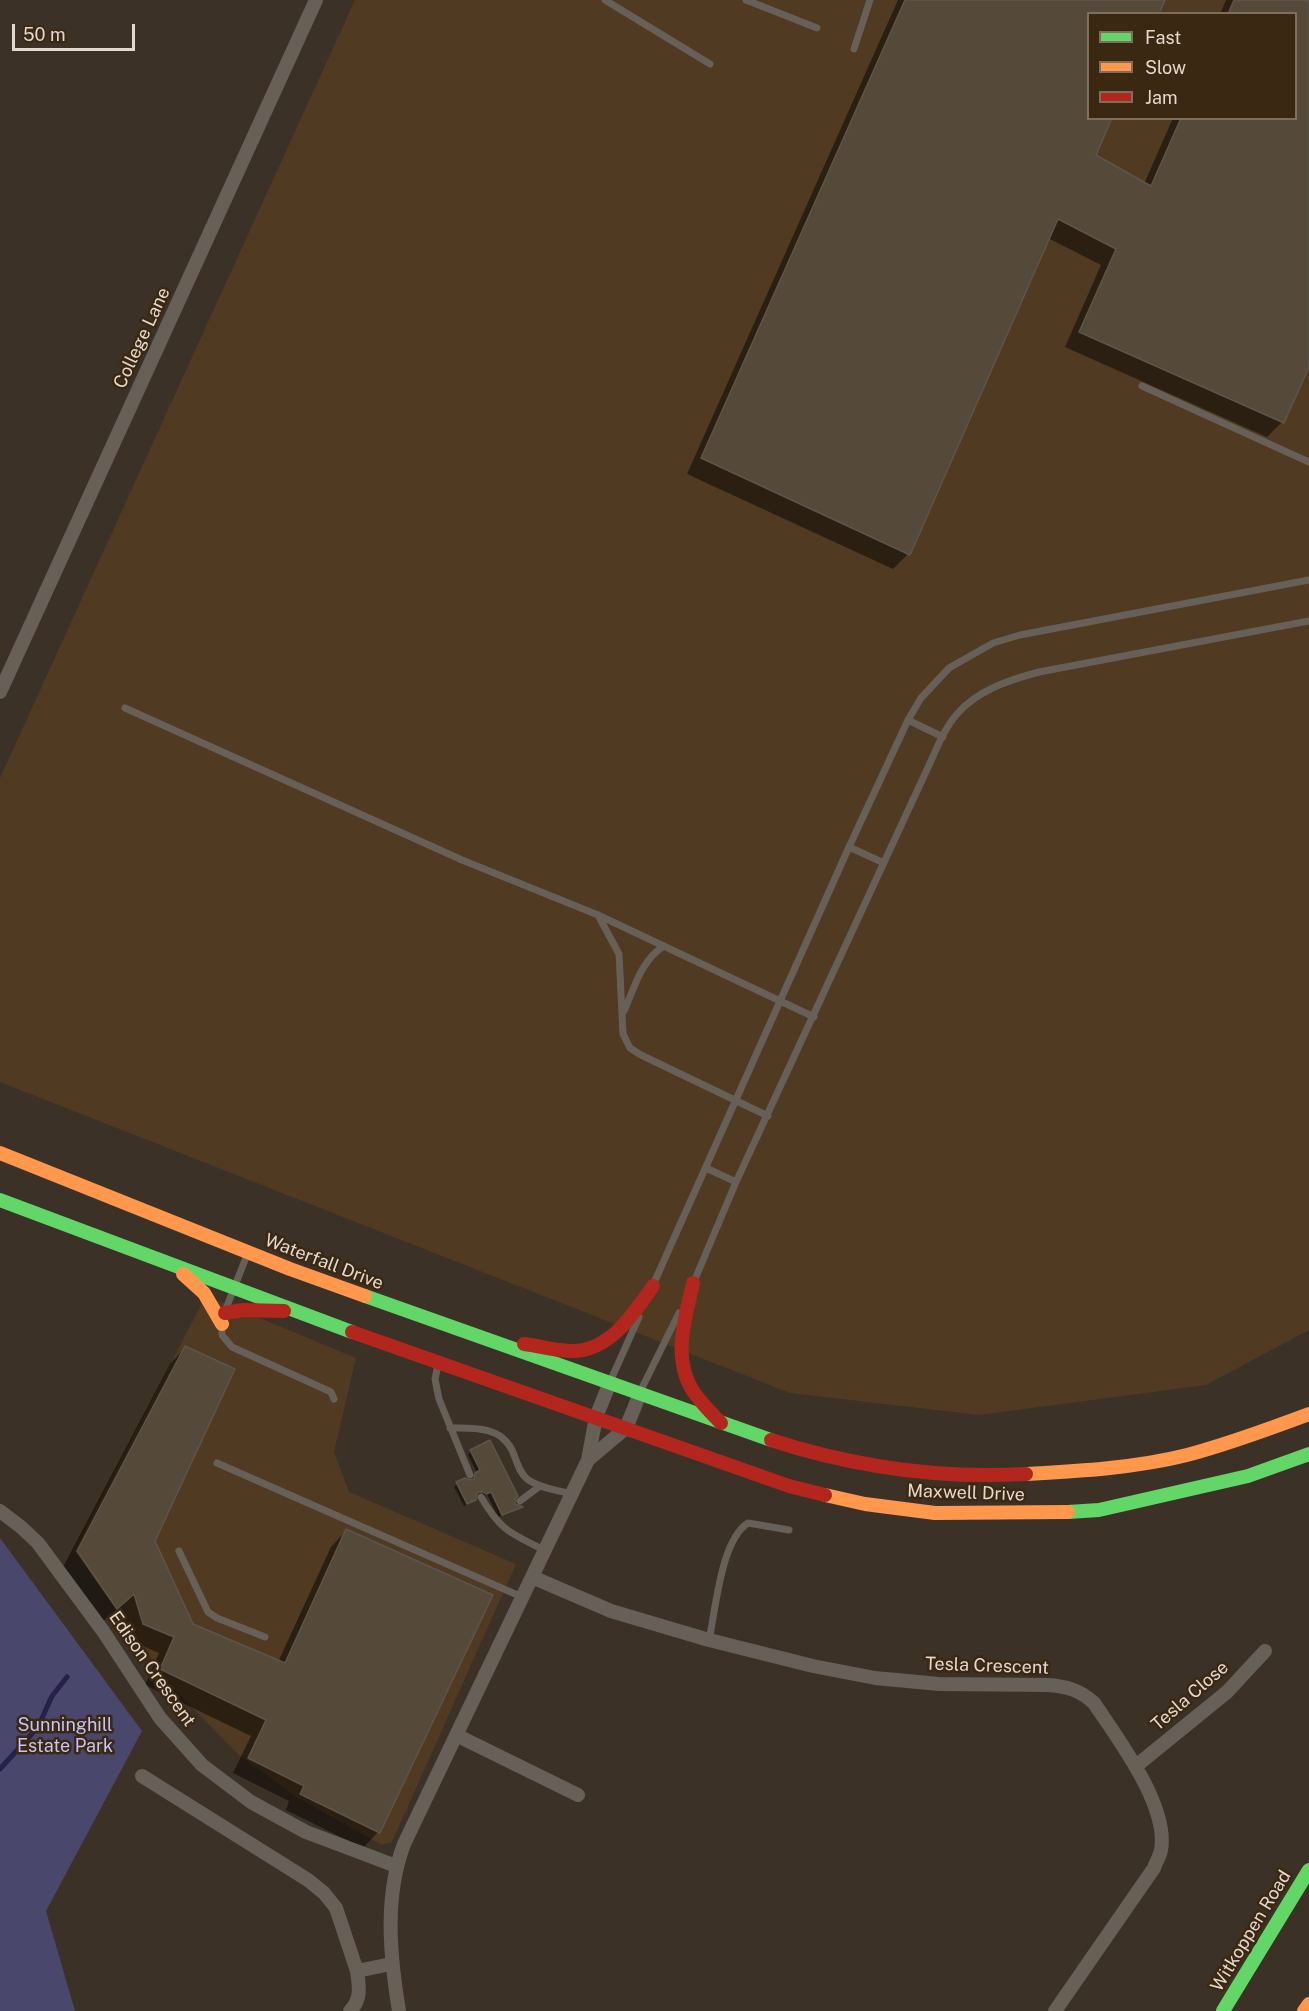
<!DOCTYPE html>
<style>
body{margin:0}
#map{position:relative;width:1309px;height:2011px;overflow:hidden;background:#3c3126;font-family:"Public Sans",sans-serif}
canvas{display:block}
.legend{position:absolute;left:1087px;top:12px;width:210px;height:108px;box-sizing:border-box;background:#3b2813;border:2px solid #7f6e5d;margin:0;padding:8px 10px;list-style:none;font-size:18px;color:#e4d8cc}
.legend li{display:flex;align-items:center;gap:12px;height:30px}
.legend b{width:30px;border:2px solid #7f6e5d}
.scale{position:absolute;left:12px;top:24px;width:123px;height:27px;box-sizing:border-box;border:3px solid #e4d8cc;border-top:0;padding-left:8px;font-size:18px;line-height:21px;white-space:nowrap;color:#e4d8cc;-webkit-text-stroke:4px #3b2813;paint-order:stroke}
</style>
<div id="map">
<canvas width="1309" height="2011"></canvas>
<ul class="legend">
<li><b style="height:8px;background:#63d668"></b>Fast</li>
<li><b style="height:8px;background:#ff974d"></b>Slow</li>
<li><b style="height:8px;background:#b3261e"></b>Jam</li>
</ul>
<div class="scale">50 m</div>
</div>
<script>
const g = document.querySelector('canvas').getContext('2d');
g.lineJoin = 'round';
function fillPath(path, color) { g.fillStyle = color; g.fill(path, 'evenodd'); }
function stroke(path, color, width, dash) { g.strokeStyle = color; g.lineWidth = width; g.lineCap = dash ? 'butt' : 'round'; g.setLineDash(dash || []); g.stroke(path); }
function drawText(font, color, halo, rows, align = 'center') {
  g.font = font + ' "Public Sans",sans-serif'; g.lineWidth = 5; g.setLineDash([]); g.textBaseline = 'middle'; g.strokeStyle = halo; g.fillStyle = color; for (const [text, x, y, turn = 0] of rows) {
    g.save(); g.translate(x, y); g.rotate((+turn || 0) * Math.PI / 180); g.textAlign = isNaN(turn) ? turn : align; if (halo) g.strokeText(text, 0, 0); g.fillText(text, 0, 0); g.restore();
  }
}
const built = new Path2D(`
 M355,0H1309V1330L1206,1385L979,1415L790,1393L0,1082V778ZM1088,14H1296V118H1088Z
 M209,1297L356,1358L334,1452L349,1492L516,1564L392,1842L382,1845L296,1797L238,1754L172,1687L74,1551L202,1303Z`);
const green = new Path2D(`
 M0,1538L142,1731L46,1911L75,2011H0Z`);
const shadow = new Path2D(`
 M898,0H1164L1088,14V118L1094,155L1144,184L1173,118H1296V14H1220L1226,0H1309V363L1282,422L1267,437L1065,347L1101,265L1048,238L908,554L893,569L687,474Z
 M185,1348L154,1541L191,1625L278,1662L331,1547L346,1531L378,1832L363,1848L286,1810L289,1801L233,1773L251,1736L145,1685L159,1653L127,1639L118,1608L101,1623L63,1567L170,1364Z
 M471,1451L513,1499L514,1505L518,1509L498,1517L487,1494L482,1497L477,1494L475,1495V1499L471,1503L464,1506L454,1487L457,1484L473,1481L472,1477L477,1473L468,1455Z`);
const stream = new Path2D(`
 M0,1769L38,1727L52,1696L67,1677`);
const building = new Path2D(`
 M905,0H1165L1159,14H1089V118H1112L1096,155L1151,186L1181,118H1296V14H1228L1234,0H1309V367L1284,423L1079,332L1116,249L1058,219L910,555L701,458Z
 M185,1346L235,1369L155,1541L193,1624L285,1663L346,1529L493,1595L380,1833L300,1794L304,1786L248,1758L266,1720L160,1669L174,1637L143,1624L134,1594L117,1609L77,1551Z
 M490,1440L518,1496L515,1499V1504L523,1507L502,1515L491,1492L486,1494L483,1492H479L476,1495V1500L467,1504L456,1482L465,1478L469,1480L474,1479L475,1473L480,1470L470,1450Z`);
const lane = new Path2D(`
 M605,0L710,64
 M746,0L817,28
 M854,49L870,0
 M1142,386L1309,462
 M125,708L462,860L598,915L814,1017
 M908,720L943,737
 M849,847L884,863
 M598,915L619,954L623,1034L630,1048L641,1055L768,1116
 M624,1011C634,989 641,960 664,946
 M706,1168L736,1182
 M693,1284L736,1182L924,776C934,756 942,731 957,714C978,690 1009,680 1039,672L1309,621
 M653,1285L849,847L908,720L921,698L949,668L993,643L1020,635L1309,580
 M225,1311L247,1255
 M222,1325V1335L232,1347L331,1392L334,1399
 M438,1365L435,1379L439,1399L470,1475
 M609,1384L639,1317
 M639,1394L679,1313
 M450,1428C474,1428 500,1426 512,1450C517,1461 518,1471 527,1479C539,1488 557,1490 571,1494
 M217,1463L522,1597
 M481,1497C501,1531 510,1533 544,1550
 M520,1501L540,1486
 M179,1551L208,1612L217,1618L265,1637
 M709,1640C716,1608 721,1540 748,1523L789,1530`);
const street = new Path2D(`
 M0,692L316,0
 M588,1460L626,1428L639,1396
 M0,1511L21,1527L38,1543L103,1631L160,1718L202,1765L251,1802L306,1832L396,1866
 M532,1577L611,1611L709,1640L813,1666L875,1678L939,1684L1047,1685C1066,1686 1080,1690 1094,1703C1118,1739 1169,1806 1161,1850C1160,1856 1156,1862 1154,1868L1055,2011
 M456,1735L578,1795
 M1136,1766L1227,1692L1265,1651
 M142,1776L308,1880L324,1893L336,1908L357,1971L391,1964
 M350,2011C362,1999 359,1986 357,1971
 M399,2011C390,1956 384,1897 404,1844L588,1460L596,1417L609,1385`);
const fast = new Path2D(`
 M0,1200L352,1332
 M365,1296L771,1440
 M1068,1512L1099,1510L1248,1476L1309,1454
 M1223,2011L1309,1870`);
const slow = new Path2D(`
 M0,1153L290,1269L365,1296
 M183,1274L204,1293L222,1324
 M1026,1474C1080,1471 1135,1468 1187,1455C1228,1444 1269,1429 1309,1414
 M825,1495L865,1504L935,1513L1068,1512
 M1304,2011L1309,2004`);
const jam = new Path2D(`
 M693,1283C685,1319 672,1358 693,1391C701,1403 711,1413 721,1423
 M225,1313L243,1310L284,1311
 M352,1332L789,1486L825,1495
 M524,1344C541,1346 558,1352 576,1351C612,1348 634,1313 653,1286
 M771,1440C854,1467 939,1479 1026,1474`);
const streetNames = [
 ["College Lane",142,338,-65],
 ["Waterfall Drive",324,1262,21],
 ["Maxwell Drive",966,1493,2],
 ["Tesla Crescent",987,1666,2],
 ["Edison Crescent",152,1669,55],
 ["Tesla Close",1190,1696,-41],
 ["Witkoppen Road",1251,1931,-59]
];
const parkNames = [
 ["Sunninghill",65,1725],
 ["Estate Park",65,1746]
];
fillPath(built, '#503a21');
fillPath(green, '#4a476d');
fillPath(shadow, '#0007');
stroke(stream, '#26204a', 5);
fillPath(building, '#554939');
stroke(building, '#5d554b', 1.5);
stroke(lane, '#666058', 7);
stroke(street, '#666058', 14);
stroke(fast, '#63d668', 14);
stroke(slow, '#ff974d', 14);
stroke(jam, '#b3261e', 14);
drawText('18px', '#e4d8cc', '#3b2813', streetNames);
drawText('18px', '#c3c3f5', '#3b2813', parkNames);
</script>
